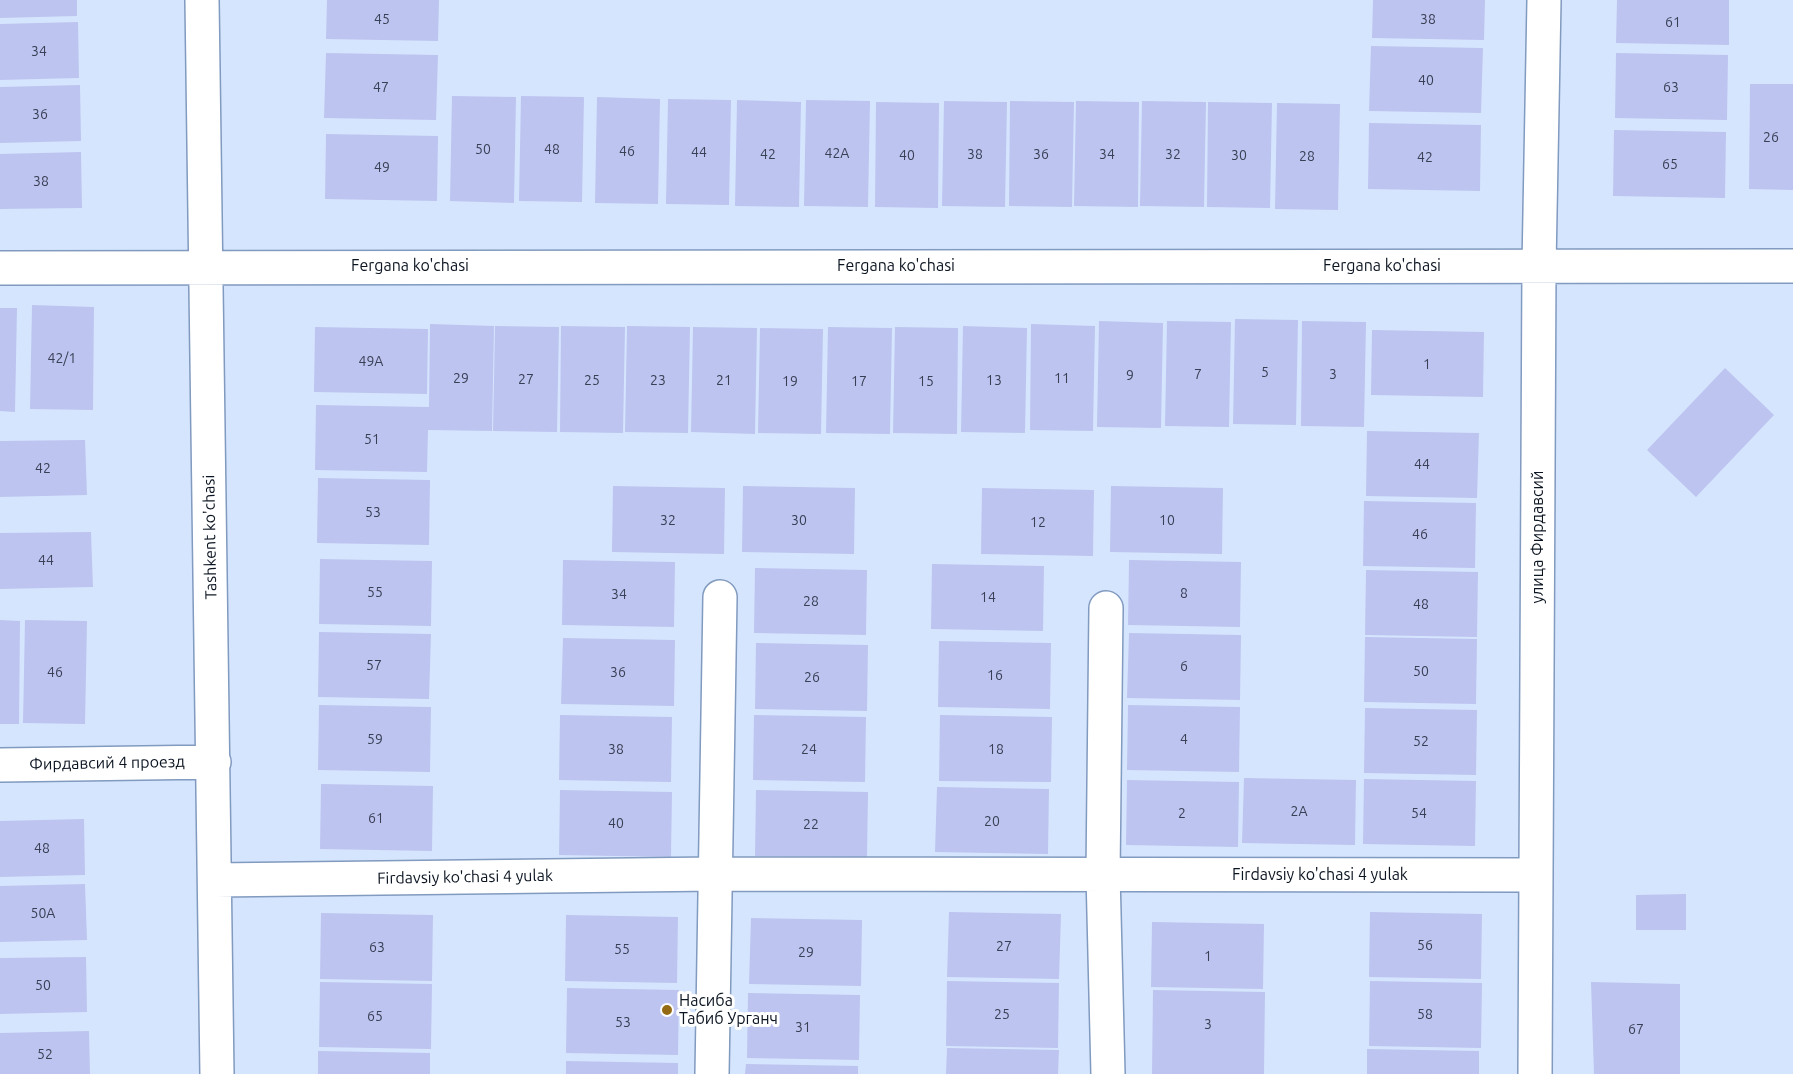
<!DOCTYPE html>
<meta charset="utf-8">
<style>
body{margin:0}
canvas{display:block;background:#d5e5fd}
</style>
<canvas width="1793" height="1074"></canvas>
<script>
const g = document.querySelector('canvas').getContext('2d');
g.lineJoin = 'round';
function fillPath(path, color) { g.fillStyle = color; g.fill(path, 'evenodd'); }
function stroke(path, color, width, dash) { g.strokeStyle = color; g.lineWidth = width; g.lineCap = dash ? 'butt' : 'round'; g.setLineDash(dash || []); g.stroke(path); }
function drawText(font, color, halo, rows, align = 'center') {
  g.font = font + ' Ubuntu,sans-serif'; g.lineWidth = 6; g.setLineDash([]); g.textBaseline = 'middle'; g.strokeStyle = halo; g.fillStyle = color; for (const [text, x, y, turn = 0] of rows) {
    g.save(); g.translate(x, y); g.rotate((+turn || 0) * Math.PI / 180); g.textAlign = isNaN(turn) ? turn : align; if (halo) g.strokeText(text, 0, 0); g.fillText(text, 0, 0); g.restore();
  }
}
const building = new Path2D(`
 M0,0H77V16L0,18Z
 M327,0H439L438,41L326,39Z
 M1373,0H1485L1484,40L1372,38Z
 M1617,0H1729V45L1616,43Z
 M78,22L79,78L0,80V24Z
 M1371,46L1483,48L1481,113L1369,111Z
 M326,53L438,55L436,120L324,118Z
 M1616,53L1728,55L1727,120L1615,118Z
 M1750,84H1793V190L1749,189Z
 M80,85L81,141L0,143V87Z
 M452,96L516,97L514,203L450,201Z
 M521,96L584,97L582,202L519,201Z
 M597,97L660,99L658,204L595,203Z
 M668,99L731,100L729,205L666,204Z
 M737,100L801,102L799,207L735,206Z
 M806,100L870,101L868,207L804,206Z
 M944,101L1007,102L1005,207L942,206Z
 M1010,101L1074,102L1072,207L1009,206Z
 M1076,101L1139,102L1138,207L1074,206Z
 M1142,101L1206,102L1204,207L1140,206Z
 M876,102L939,103L938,208L875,207Z
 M1208,102L1272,103L1270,208L1207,207Z
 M1277,103L1340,104L1338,210L1275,209Z
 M1369,123L1481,125L1480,191L1368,189Z
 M1614,130L1726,132L1725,198L1613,196Z
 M326,134L438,136L437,201L325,199Z
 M81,152L82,208L0,209V154Z
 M32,305L94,307L93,410L30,409Z
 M0,308H17L15,412L0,411Z
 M1235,319L1298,320L1296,425L1233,424Z
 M1099,321L1163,323L1161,428L1097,427Z
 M1167,321L1231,322L1229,427L1165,426Z
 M1302,321L1366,322L1364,427L1301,426Z
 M430,324L494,326L492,431L428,430L427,472L315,470L316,405L429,407Z
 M1031,324L1095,326L1093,431L1030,430Z
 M495,326L559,327L557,432L493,431Z
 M561,326L625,327L623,433L560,432Z
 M627,326L690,327L688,433L625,432Z
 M963,326L1027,328L1025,433L961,432Z
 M315,327L428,329L427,394L314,392Z
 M693,327L757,328L755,434L691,432Z
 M828,327L892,328L890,434L826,433Z
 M895,327L958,328L957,434L893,433Z
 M760,328L823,329L821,434L758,433Z
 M1372,330L1484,332L1483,397L1371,395Z
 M1725,368L1774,415L1696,497L1647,450Z
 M1367,431L1479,433L1477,498L1366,496Z
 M85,440L87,495L0,497V441Z
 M318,478L430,480L429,545L317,543Z
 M613,486L725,488L724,554L612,552Z
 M743,486L855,488L854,554L742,552Z
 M1111,486L1223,488L1222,554L1110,552Z
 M982,488L1094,490L1093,556L981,554Z
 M1364,501L1476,503L1475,568L1363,566Z
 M91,532L93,587L0,589V533Z
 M320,559L432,561L431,626L319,624Z
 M563,560L675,562L674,627L562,625Z
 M1129,560L1241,562L1240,627L1128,625Z
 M932,564L1044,566L1043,631L931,629Z
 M755,568L867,570L866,635L754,633Z
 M1366,570L1478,572L1477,637L1365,635Z
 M0,620L20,621L19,724H0Z
 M25,620L87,621L85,724L23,723Z
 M319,632L431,634L429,699L318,697Z
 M1129,633L1241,635L1240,700L1127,698Z
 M1365,637L1477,639L1476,704L1364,702Z
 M563,638L675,640L674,706L561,704Z
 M939,641L1051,643L1050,709L938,707Z
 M756,643L868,645L867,711L755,709Z
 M319,705L431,707L430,772L318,770Z
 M1128,705L1240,707L1239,772L1127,770Z
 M1365,708L1477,710L1476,775L1364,773Z
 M560,715L672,717L671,782L559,780Z
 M754,715L866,717L865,782L753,780Z
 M940,715L1052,717L1051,782L939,781Z
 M1244,778L1356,780L1355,845L1242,843Z
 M1364,779L1476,781L1475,846L1363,844Z
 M1127,780L1239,782L1238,847L1126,845Z
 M321,784L433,786L432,851L320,849Z
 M937,787L1049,789L1048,854L935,852Z
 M560,790L672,792L671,857L559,855Z
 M756,790L868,792L867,857L755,856Z
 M84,819L85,875L0,877V821Z
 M85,884L87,940L0,942V886Z
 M1686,894V930H1636V895Z
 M949,912L1061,914L1059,979L947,977Z
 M1370,912L1482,914L1481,979L1369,977Z
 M321,913L433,915L432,981L320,979Z
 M566,915L678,917L677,983L565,981Z
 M751,918L862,920L861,986L749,984Z
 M1152,922L1264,924L1263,989L1151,987Z
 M86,957L87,1012L0,1014V958Z
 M947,981L1059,983L1058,1048L946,1046Z
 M1370,981L1482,983L1481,1048L1369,1046Z
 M320,982L432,984L431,1049L319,1047Z
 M1591,982L1680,984V1074H1594Z
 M567,988L679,990L678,1055L566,1053Z
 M1153,990L1265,992L1264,1074H1152Z
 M748,993L860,995L859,1060L747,1058Z
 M89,1031L90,1074H0V1033Z
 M947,1048L1059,1050L1058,1074H946Z
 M1367,1049L1479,1051V1074H1367Z
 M318,1051L430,1053V1074H318Z
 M566,1061L678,1063V1074H566Z
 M746,1064L858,1066V1074H745Z`);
const minor = new Path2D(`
 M202,0L217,1074
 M0,268L1793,266
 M1106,608L1103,874L1108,1074
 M0,765L214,762
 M215,880L715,874L1536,875
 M712,1074L720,597
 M1535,1074L1539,266L1544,0`);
const markers = [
 [667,1010,6,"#946a15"]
];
const numberNames = [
 ["45",382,19],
 ["38",1428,19],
 ["61",1673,22],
 ["34",39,51],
 ["40",1426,80],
 ["47",381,87],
 ["63",1671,87],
 ["36",40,114],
 ["26",1771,137],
 ["50",483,149],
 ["48",552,149],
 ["46",627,151],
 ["44",699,152],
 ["42А",837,153],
 ["42",768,154],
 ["38",975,154],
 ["36",1041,154],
 ["34",1107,154],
 ["32",1173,154],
 ["40",907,155],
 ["30",1239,155],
 ["28",1307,156],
 ["42",1425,157],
 ["65",1670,164],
 ["49",382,167],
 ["38",41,181],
 ["42/1",62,358],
 ["49А",371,361],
 ["1",1427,364],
 ["5",1265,372],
 ["7",1198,374],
 ["3",1333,374],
 ["9",1130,375],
 ["29",461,378],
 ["11",1062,378],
 ["27",526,379],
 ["25",592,380],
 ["23",658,380],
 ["21",724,380],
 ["13",994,380],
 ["19",790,381],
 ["17",859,381],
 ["15",926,381],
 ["51",372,439],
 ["44",1422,464],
 ["42",43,468],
 ["53",373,512],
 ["32",668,520],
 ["30",799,520],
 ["10",1167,520],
 ["12",1038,522],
 ["46",1420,534],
 ["44",46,560],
 ["55",375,592],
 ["8",1184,593],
 ["34",619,594],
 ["14",988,597],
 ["28",811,601],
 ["48",1421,604],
 ["57",374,665],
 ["6",1184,666],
 ["50",1421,671],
 ["46",55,672],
 ["36",618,672],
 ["16",995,675],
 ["26",812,677],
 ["59",375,739],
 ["4",1184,739],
 ["52",1421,741],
 ["38",616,749],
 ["24",809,749],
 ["18",996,749],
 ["2А",1299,811],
 ["2",1182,813],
 ["54",1419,813],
 ["61",376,818],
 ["20",992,821],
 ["40",616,823],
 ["22",811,824],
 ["48",42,848],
 ["50A",43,913],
 ["56",1425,945],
 ["27",1004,946],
 ["63",377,947],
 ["55",622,949],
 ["29",806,952],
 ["1",1208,956],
 ["50",43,985],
 ["25",1002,1014],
 ["58",1425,1014],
 ["65",375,1016],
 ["53",623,1022],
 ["3",1208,1024],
 ["31",803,1027],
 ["67",1636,1029],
 ["52",45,1054]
];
const streetNames = [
 ["Fergana ko'chasi",410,266],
 ["Fergana ko'chasi",896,266],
 ["Fergana ko'chasi",1382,266],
 ["Tashkent ko'chasi",210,537,-91],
 ["улица Фирдавсий",1538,537,-90],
 ["Фирдавсий 4 проезд",107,763,-1],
 ["Firdavsiy ko'chasi 4 yulak",1320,875],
 ["Firdavsiy ko'chasi 4 yulak",465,877,-1]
];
const poiNames = [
 ["Насиба",679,1001],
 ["Табиб Урганч",679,1019]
];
fillPath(building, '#bec4f0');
stroke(minor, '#819abf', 36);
stroke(minor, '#fff', 33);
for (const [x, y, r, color] of markers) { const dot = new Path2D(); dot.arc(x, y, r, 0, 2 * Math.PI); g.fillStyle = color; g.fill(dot); stroke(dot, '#fff', 2); }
drawText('14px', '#384055', null, numberNames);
drawText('16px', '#0b1421', '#fff', streetNames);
drawText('16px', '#0b1421', '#fff', poiNames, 'left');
</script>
